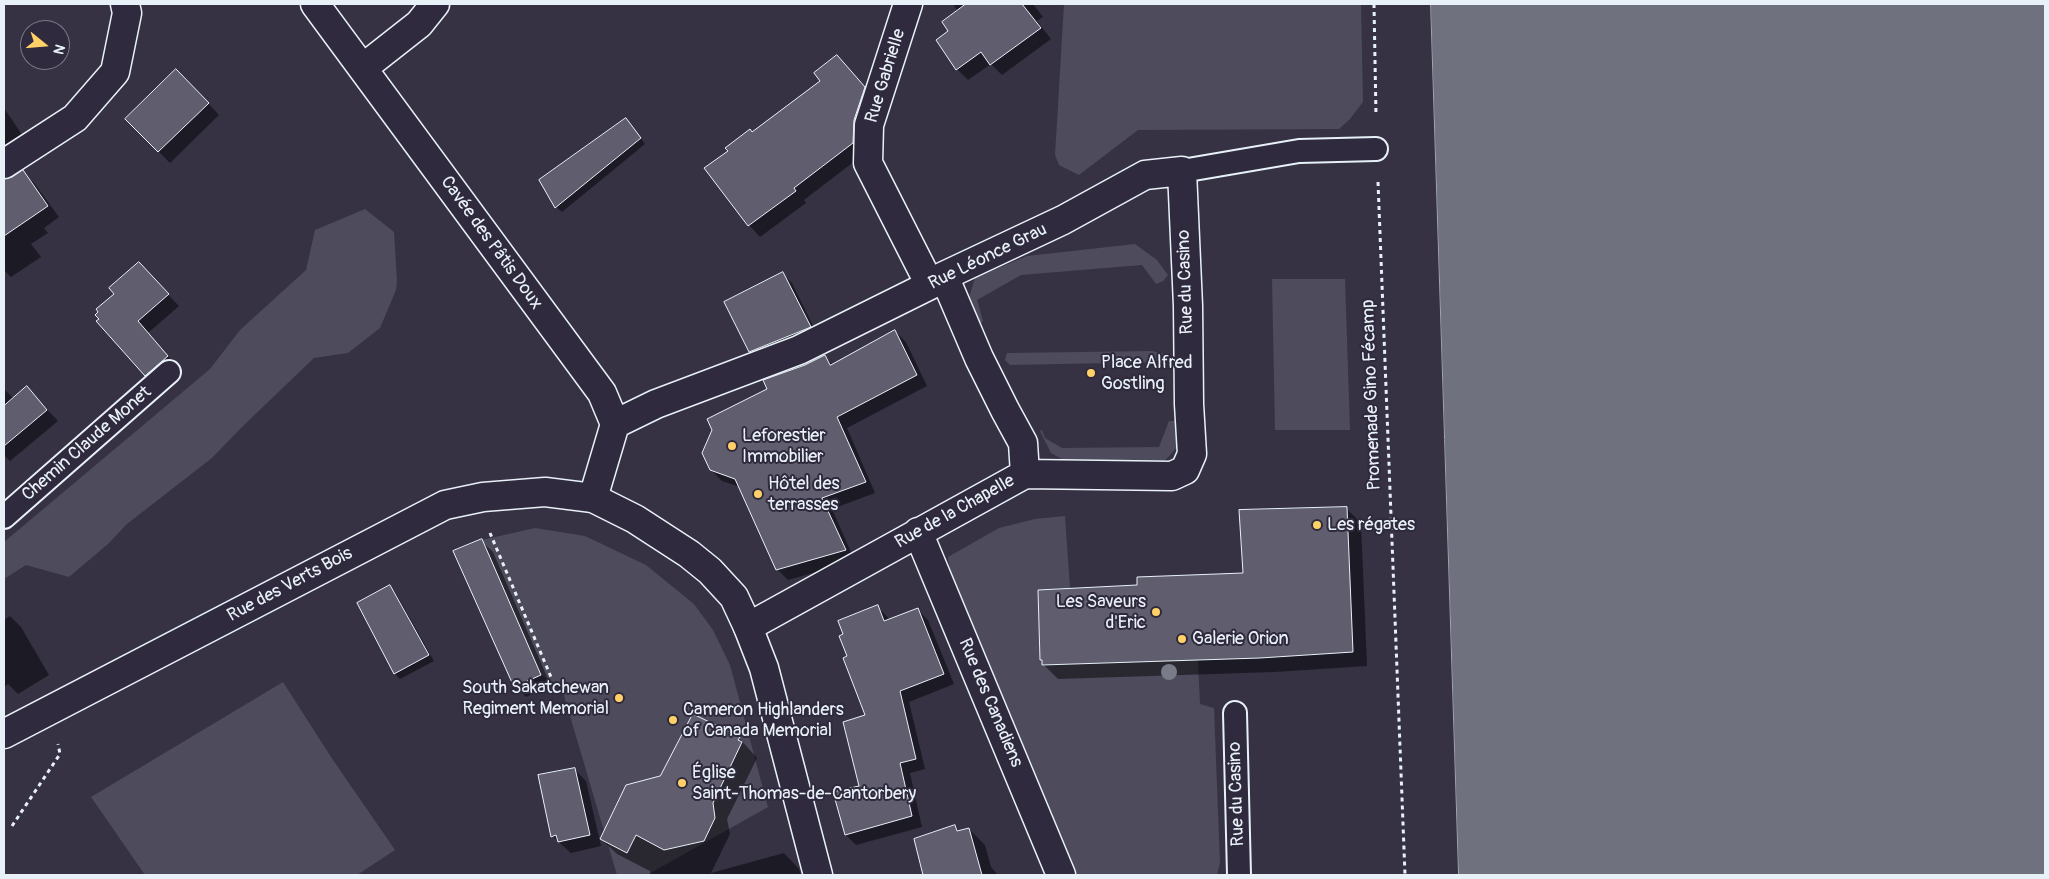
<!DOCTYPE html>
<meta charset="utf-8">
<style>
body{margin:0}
#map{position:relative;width:2049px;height:879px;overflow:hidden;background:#363244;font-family:Pangolin,sans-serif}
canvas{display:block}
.frame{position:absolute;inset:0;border:5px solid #e8f1f8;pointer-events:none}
.north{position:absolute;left:20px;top:20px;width:50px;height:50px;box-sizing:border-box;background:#2f2a3d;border:1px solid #797a88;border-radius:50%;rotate:107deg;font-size:14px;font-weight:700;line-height:20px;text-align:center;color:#e8f1f8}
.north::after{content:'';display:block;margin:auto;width:18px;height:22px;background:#ffd166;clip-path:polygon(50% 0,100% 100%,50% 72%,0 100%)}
</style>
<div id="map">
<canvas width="2049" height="879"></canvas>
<div class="frame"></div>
<div class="north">N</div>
</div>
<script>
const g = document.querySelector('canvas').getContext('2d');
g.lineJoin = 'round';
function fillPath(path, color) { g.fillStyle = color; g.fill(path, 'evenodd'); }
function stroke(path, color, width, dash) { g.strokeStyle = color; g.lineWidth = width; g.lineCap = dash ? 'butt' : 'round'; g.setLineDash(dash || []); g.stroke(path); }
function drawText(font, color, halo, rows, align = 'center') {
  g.font = font + ' Pangolin,sans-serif'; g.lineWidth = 4; g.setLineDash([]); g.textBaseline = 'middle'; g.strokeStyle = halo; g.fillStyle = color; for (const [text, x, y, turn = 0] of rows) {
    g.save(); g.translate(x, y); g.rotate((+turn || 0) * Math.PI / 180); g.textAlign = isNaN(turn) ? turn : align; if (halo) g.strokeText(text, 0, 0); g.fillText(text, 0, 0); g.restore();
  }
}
const green = new Path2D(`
 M1064,4H1361L1363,102L1350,119L1339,129L1138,130L1079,175L1059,165L1055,155Z
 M365,209L394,232L397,281L396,290L380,328L348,353L314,358L243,426L212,458L127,524L108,544L69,577L26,565L4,579V542L210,369L240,330L306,270L315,230Z
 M1135,244L1157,260L1168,275L1163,281L1156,284L1142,265L1021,275L977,300L983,321L980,324L977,323L968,301L975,278L1027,256Z
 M1272,279H1345L1350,430H1275Z
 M1152,351L1165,354V359L1162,362L1010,365L1005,360L1007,353Z
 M1169,421H1177L1178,446L1162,464L1069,463L1051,453L1040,431L1042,430L1045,438L1062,448L1159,447Z
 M1065,516L1070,588L1069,589L1038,590L1040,660H1198L1200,704L1214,708L1220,863L1217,875H1077L951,578L948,557L999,528L1035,519Z
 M535,528L585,536L646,565L694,604L713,630L730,665L768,807L647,875H617L562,689L538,673L482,540Z
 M283,682L333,760L395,850L357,875H145L91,797Z`);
const water = new Path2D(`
 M1431,4H2045V875H1459Z`);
const shadow = new Path2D(`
 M953,4H1033L1043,17L1037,21L1051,39L1002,75L991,64L968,80L957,69L949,31L958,12Z
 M837,56L875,99L864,154L804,200L806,203L760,237L749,225L753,134L822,81Z
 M188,82L219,115L170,163L126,119Z
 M4,108L27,142L4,166Z
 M631,125L645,144L562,212L556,207L540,180Z
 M23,172L34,183L59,217L44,228L48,233L31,244L41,257L11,277L4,270V181Z
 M138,264L179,306L148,333L178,368L157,386L146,375L116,294Z
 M783,274L792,283L818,336L759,360L750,352Z
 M895,331L906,342L927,386L847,428L875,493L832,509L855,561L788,580L777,569L740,487L722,481L711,470L768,389L805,366L824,356L833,365Z
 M27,388L58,421L10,461L4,455V389L14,399Z
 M1346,508L1361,523L1367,666L1275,672L1058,679L1043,664L1041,660L1138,586L1244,574Z
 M481,541L493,552L551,686L526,697L515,686Z
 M390,587L395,592L434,661L400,679L395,674L359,603Z
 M878,607L890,620L917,609L928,620L954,684L909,702L925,769L910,773L922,827L856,845L846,835L861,787L866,716L848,657Z
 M10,616L21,627L49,675L18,694L8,684L4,687V620Z
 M739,738L757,758L727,819L730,834L711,873L784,853L799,869L801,875H651L650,871L617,854L601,839L661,777Z
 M575,770L586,781L601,846L571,853L552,836Z
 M955,827L960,832L969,829L985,845L991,867L998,875H925L916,840Z`);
const building = new Path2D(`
 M966,4H1022L1041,28L990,65L981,52L956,70L936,40L948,31L942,22Z
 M837,55L865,87L854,120L853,143L794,188L796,191L748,226L704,168L728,151L725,148L750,129L752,132L820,81L814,73Z
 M176,69L209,103L158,152L125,119Z
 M626,118L641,138L555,208L539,180Z
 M23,170L48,206L4,236V179L12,177Z
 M139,262L169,294L138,321L168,356L145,376L96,321L99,319L95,315L98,312L96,309L114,294L109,288Z
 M783,272L811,327L749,352L724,302Z
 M895,330L917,375L837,417L866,482L822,498L846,550L776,570L735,479L710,470L702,453L712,430L707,419L767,389L763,380L805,365L825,355L830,365Z
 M27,386L47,410L4,446V406Z
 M1347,507L1353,652L1260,658L1042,665V660H1040L1038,590L1137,585V577L1243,573L1239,510Z
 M482,539L541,675L514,687L453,551Z
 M390,585L429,655L394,674L357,603Z
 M878,605L884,621L918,608L944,674L900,691L916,759L900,763L912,816L845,835L833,792L859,786L843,722L865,715L843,658L847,656L839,636L843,634L838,621Z
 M693,714L740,737L738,740L742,742L713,803L715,818L704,841L664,850L636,835L627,853L600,839L626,785L660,776Z
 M575,768L590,835L558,842L556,835L551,837L538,775Z
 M955,825L957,831L969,828L982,875H923L914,839Z`);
const path = new Path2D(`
 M1374,4L1376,116
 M1378,182L1405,875
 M490,533L551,677
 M12,826L60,754L58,744`);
const lane = new Path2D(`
 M1182,171L1299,151L1376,149
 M4,517L169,372
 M1235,713L1239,875`);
const street = new Path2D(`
 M315,4L602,393L615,424L593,498
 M908,4L869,125L868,163L930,285
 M363,68L419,24L435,4
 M4,164L75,118L115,72L127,13L125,4
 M615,424L656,404L799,350L930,285L944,276L1063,220L1145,175L1182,171L1188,306L1189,404L1192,454L1185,470L1172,476L1025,474
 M918,532L1061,875
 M748,627L1025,474L1023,443L1005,410L979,358L944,276`);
const secondary = new Path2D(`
 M4,734L445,505L483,497L545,492L593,498L635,519L689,554L710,571L734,597L748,627L764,668L818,875`);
const trees = [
 [1169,672]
];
const markers = [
 [1091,373,5,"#ffd166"],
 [732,446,5,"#ffd166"],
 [758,494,5,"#ffd166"],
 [1317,525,5,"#ffd166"],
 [1156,612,5,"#ffd166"],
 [1182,639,5,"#ffd166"],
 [619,698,5,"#ffd166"],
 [673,720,5,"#ffd166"],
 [682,783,5,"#ffd166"]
];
const streetNames = [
 ["Rue Gabrielle",886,76,-73],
 ["Cavée des Pâtis Doux",491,243,54],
 ["Rue Léonce Grau",988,257,-26],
 ["Rue du Casino",1186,282,-92],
 ["Promenade Gino Fécamp",1372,395,-92],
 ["Chemin Claude Monet",87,444,-41],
 ["Rue de la Chapelle",955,512,-29],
 ["Rue des Verts Bois",290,585,-28],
 ["Rue des Canadiens",990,703,67],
 ["Rue du Casino",1237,794,-92]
];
const poiNames = [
 ["Place Alfred",1101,363],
 ["Gostling",1101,384],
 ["Leforestier",742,436],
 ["Immobilier",742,457],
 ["Hôtel des",768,484],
 ["terrasses",768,505],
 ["Les régates",1327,525],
 ["Les Saveurs",1146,602,"right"],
 ["d'Eric",1146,623,"right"],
 ["Galerie Orion",1192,639],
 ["South Sakatchewan",609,688,"right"],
 ["Regiment Memorial",609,709,"right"],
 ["Cameron Highlanders",683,710],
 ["of Canada Memorial",683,731],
 ["Église",692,773],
 ["Saint-Thomas-de-Cantorbery",692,794]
];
fillPath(green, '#4d4b5c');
fillPath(water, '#70717f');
stroke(water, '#a0a4af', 1);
fillPath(shadow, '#0007');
fillPath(building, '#605e6e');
stroke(building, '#e8f1f8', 1);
stroke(lane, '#e8f1f8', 26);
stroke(street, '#e8f1f8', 31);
stroke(secondary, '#e8f1f8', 31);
stroke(path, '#e8f1f8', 3, [4, 4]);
stroke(lane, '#2f2a3d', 22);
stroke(street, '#2f2a3d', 28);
stroke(secondary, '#2f2a3d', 28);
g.fillStyle = '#7a7b89';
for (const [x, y] of trees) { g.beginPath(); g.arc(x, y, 8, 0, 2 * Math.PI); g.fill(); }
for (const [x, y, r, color] of markers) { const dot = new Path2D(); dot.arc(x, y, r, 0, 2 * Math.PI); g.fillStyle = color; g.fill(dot); stroke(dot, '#2f2a3d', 2); }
drawText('18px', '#e8f1f8', '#2f2a3d', streetNames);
drawText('18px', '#e8f1f8', '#2f2a3d', poiNames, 'left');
</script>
